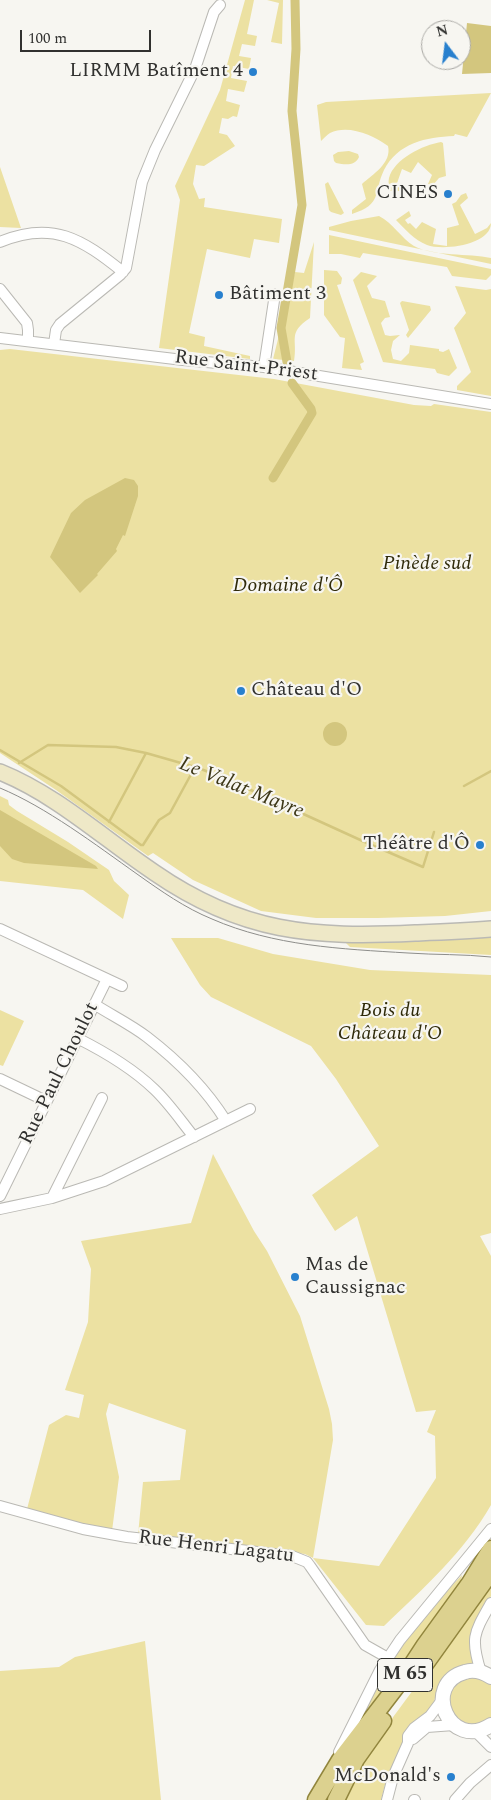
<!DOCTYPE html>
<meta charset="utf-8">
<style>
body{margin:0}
#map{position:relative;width:491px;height:1800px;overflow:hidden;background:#f7f6f1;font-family:Spectral,serif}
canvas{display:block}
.north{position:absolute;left:421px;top:20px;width:50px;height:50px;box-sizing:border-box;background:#f7f6f1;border:1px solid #a8a7a3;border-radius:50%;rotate:345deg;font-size:14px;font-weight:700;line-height:20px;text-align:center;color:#31312f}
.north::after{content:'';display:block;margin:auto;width:18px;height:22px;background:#2880ce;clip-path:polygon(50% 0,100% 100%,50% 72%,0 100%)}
.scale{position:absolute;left:20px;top:30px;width:131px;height:22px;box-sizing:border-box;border:2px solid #31312f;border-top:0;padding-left:6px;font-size:15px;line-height:18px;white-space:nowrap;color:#31312f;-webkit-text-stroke:4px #f7f6f1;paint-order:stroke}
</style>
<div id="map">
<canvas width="491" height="1800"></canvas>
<div class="north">N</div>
<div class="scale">100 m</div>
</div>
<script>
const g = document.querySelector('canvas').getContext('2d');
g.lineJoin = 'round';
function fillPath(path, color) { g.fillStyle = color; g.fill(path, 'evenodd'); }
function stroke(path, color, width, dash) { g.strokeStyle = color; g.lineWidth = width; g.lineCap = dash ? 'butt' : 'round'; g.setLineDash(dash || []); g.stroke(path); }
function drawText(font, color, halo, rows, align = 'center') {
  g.font = font + ' Spectral,serif'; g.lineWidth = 4.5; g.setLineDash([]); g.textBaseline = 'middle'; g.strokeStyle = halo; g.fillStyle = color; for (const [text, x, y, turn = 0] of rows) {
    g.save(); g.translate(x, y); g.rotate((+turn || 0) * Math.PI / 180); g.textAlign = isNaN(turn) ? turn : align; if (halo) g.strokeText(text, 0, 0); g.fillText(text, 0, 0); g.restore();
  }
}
const green = new Path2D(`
 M245,0H254L247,34L257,36L255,46L242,44L239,56L251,58L249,69L233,66L231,78L247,81L244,92L228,89L226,101L240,105L237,117L233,116L228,119L222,118L219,133L227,135L235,146L204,166L196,165L193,184L199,199L205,198L204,207L282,219L279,243L254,239L250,258L207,249L189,333L205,337L204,346L250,356V359L159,348L180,200L175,186L220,90Z
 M267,0H283L282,44L271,42L279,3Z
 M491,93L467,137L455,134L454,136C426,137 398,143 384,170C373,193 383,204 352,214V210L366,199L362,184C373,174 392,163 388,146C373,135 348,124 330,133C327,135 323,139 321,141L317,105L326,102Z
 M441,142L443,143L446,176L439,178L433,185L428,184L432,175L418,162L411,173L402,169L396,186L402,187V191H389C389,187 388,182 389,178C394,159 423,145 441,142Z
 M349,151L358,154L359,157C355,166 346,165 336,163L334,161L333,155L338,152Z
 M0,167L21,228L0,227Z
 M328,182L344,213L341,215L331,212L329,210L325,184Z
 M466,193L468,198L460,205L475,234L487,228L491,223C491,245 443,251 427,245C414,240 405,229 396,220L409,211L411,216L405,220L408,224L410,223L416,229L422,222L436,229L433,244L447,246V228L459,225L452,204L456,202L461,195Z
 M379,216C393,223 401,238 414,246C435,257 468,253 491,258V264L329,230V227L351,221Z
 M329,235L491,269V275L486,280L452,276L447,267L363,253L360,258L341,254H329Z
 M314,242L310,318C287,333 298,339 294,361L273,359L295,272L304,273Z
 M324,270L337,271L342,278L341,284L337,285L364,362L360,364L362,370L342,368L345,338L340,337L324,315Z
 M361,272L377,276L367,286L372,298L385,301L390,317L385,318L381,323L385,335L390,336L400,335L393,341L391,350L393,359L401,361L409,353L410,345L439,349V351L443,352L449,349L457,368L449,376L437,373L435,369L383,362L353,280Z
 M455,286L486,290L491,289V396L457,390V386L471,372L454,328L466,313Z
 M402,301L430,306L431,310L408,338L406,335L409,330L400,303Z
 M10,349L274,379L414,405L431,406L434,404L491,412V911L445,916L378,918H316L261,911L193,880L153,853L148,856L56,790L0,753V350Z
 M0,796L8,800L9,805L17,811L68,842L109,870L114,881L129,895L123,919L83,890L0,881Z
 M491,937V955L350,947L345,942Z
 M171,938H218L273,954L370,970L491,975V1233L480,1236L491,1256V1505C464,1552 423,1589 384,1626L366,1625L313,1558L305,1554L138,1535L143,1482L180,1480L186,1430L109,1403L106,1414L119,1477L112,1531L27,1509L49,1425L66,1415L79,1418L84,1395L65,1390L88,1322L91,1269L81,1241L191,1223L213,1154L254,1231L267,1251L300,1316L329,1409L332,1424L333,1440L313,1558L379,1566L436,1478L435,1436L427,1432L436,1410L416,1412L357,1216L335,1231L312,1195L379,1146L336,1079L311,1046L211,997L200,985Z
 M0,1010L24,1021L3,1066L0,1065Z
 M462,1575L461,1581L396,1672L366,1711V1705L384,1669L423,1616Z
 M491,1578V1596L470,1635L474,1663L455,1668L448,1673L439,1684L433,1705L405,1738L387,1777L381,1800H341L365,1755L419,1682Z
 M145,1641L161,1800H0V1671L59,1667L75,1657Z
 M480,1677L491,1683V1718C488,1720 484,1724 481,1725C480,1725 475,1725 473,1724C446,1723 441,1686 464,1678C469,1677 475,1677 480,1677Z`);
const water = new Path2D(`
 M467,23L491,26V73L462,74Z
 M125,478L134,480L138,486V496L125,536L123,535L116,549L117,551L97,574L98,575L80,593L50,557L71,513L85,500Z
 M323 734a12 12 0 1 1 24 0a12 12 0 1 1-24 0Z
 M0,810L96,866L98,869L24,863L12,859L0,846Z`);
const stream = new Path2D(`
 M0,750L61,786L141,845H143L159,820L170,813L195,767
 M19,763L48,745L116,747L146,753L195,767L220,776L367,843L423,867L434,832
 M464,786L491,771
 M109,822L146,753`);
const canal = new Path2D(`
 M287,362L281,328L302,205L292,111L296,49L295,0
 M273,478L312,413L311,409L292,383`);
const minor = new Path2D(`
 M0,242C52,220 82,239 123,272
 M0,289L27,323L28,330V341
 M0,338L183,360L264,367L491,404
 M54,344L56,330L60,324L120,275L126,268L142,182L155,150L195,69L214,12L220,5
 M264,367L275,294
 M0,929L122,986
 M94,1004C111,1015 130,1024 147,1037C177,1060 206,1089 226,1121
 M77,1038C105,1052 131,1067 154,1089C169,1103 181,1121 194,1137
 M0,1079L46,1101
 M0,1196L107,979
 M52,1198L102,1098
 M0,1209L52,1198L104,1181L250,1109
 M0,1506L83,1529L127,1537L292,1556L307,1562L310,1566L365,1645L388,1658
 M481,1672C470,1638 474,1633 491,1603
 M475,1731L491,1747
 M413,1739L427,1727L454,1725
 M339,1752L380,1670L400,1640L491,1529
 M387,1800L393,1777L408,1743V1736L414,1728L430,1716L442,1700
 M414,1800H415
 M455,1800L470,1783L491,1765`);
const tertiary = new Path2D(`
 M491,1677C483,1672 474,1669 465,1672C421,1684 449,1752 491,1725`);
const secondary = new Path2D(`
 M0,772C57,795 104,839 155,873C242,933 313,938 415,933C440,932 466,931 491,929`);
const primary = new Path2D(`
 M413,1681L491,1572
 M316,1800L340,1760L406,1674L425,1645L470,1583L491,1549
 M336,1800L356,1759L383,1721`);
const tram = new Path2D(`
 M0,788C46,807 96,845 137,874C161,891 185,908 212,919C274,946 341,949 408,953C436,955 463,954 491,957`);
const markers = [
 [253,72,5,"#2880ce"],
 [448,194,5,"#2880ce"],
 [219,295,5,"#2880ce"],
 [241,691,5,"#2880ce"],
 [480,845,5,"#2880ce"],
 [295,1277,5,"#2880ce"],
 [451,1777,5,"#2880ce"]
];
const shields = [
 [405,1675,55]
];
const shieldNames = [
 ["M 65",405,1675]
];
const poiNames = [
 ["LIRMM Batîment 4",243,72],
 ["CINES",438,194],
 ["Bâtiment 3",229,295,"left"],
 ["Château d'O",251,691,"left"],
 ["Théâtre d'Ô",470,845],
 ["Mas de",305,1266,"left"],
 ["Caussignac",305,1289,"left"],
 ["McDonald's",441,1777]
];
const streetNames = [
 ["Rue Saint-Priest",246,367,7],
 ["Rue Paul Choulot",60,1074,-64],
 ["Rue Henri Lagatu",216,1548,7]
];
const parkNames = [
 ["Pinède sud",427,565],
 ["Domaine d'Ô",288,587],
 ["Bois du",390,1012],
 ["Château d'O",390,1035]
];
const waterNames = [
 ["Le Valat Mayre",241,789,22]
];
fillPath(green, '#ece1a2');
fillPath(water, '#d3c67e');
stroke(stream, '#d3c67e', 2.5);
stroke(canal, '#d3c67e', 9);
stroke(minor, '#bab9b4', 12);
stroke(tertiary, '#bab9b4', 16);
stroke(secondary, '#bab9b4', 18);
stroke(primary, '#91853d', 19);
stroke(minor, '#fff', 10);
stroke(tertiary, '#fff', 14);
stroke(secondary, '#eee8c7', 15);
stroke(primary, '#dcd18f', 16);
stroke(tram, '#8d8d8a', 1);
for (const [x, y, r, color] of markers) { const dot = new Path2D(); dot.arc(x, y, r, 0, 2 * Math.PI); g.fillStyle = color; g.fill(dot); stroke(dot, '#f7f6f1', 2); }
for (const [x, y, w] of shields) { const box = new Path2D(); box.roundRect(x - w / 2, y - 16.5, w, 33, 4); g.fillStyle = '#f7f6f1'; g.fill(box); stroke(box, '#31312f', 1); }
drawText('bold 19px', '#31312f', null, shieldNames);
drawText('20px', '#31312f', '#f7f6f1', poiNames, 'right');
drawText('20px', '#31312f', '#f7f6f1', streetNames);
drawText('italic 20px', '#2f2a09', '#f7f6f1', parkNames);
drawText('italic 21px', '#3d3717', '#f7f6f1', waterNames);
</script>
